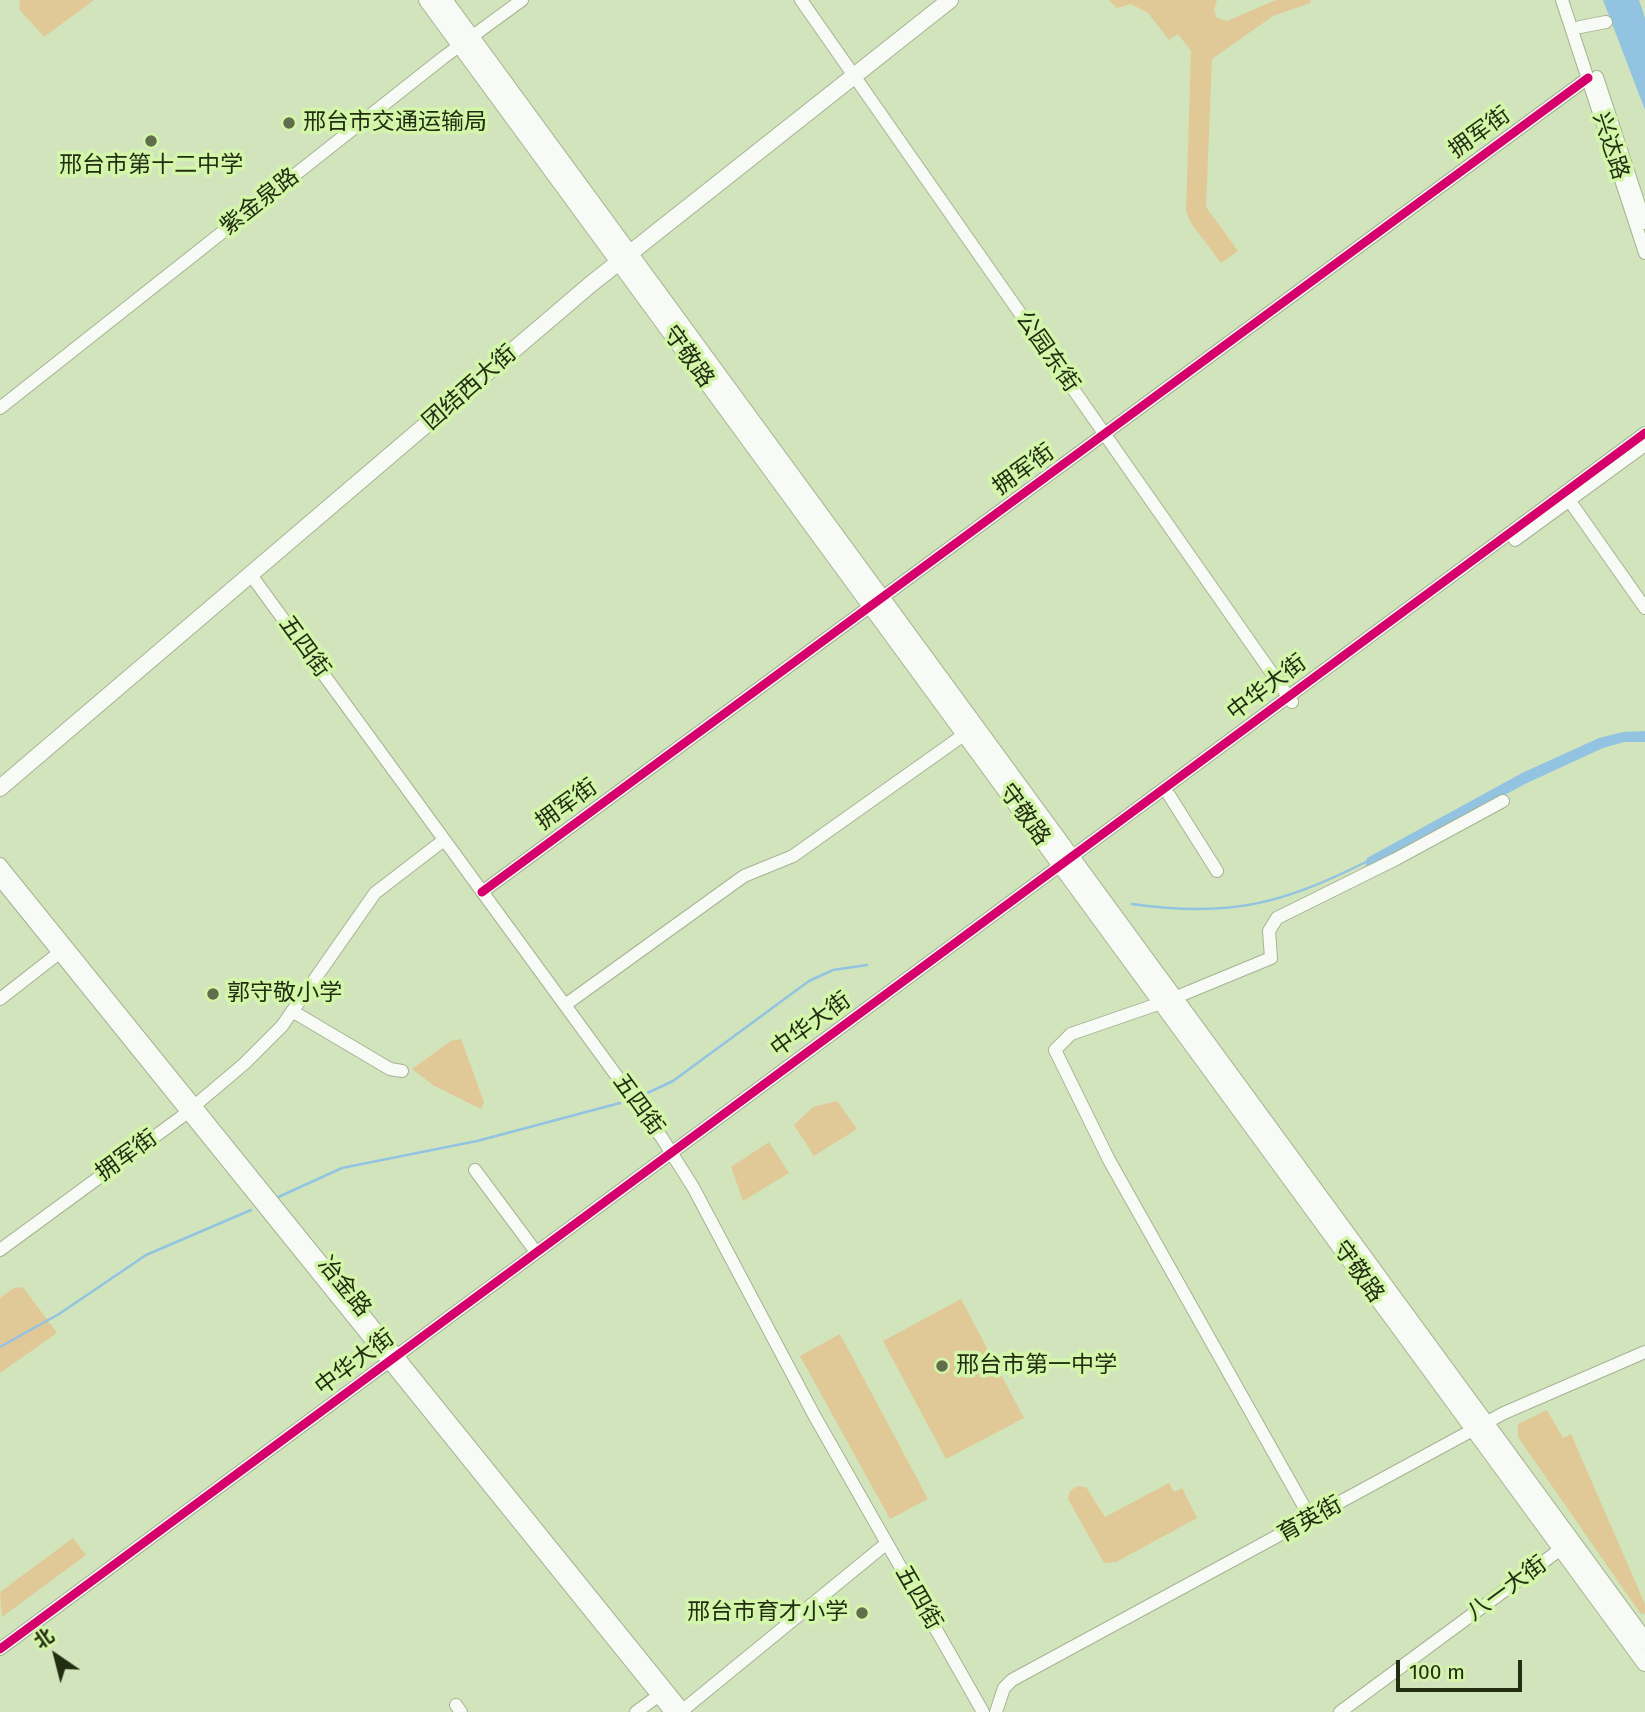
<!DOCTYPE html>
<meta charset="utf-8">
<style>
body{margin:0}
#map{position:relative;width:1645px;height:1712px;overflow:hidden;background:#d2e4bc;font-family:"Fira Sans","Noto Sans SC",sans-serif}
canvas{display:block}
.north{position:absolute;left:21px;top:1621px;width:70px;height:70px;-webkit-text-stroke:5px #d4f6aa;paint-order:stroke;rotate:325deg;font-size:19px;font-weight:700;line-height:28px;text-align:center;color:#222e11}
.north::after{content:'';display:block;margin:auto;width:24px;height:32px;background:#222e11;clip-path:polygon(50% 0,100% 100%,50% 72%,0 100%)}
.scale{position:absolute;left:1396px;top:1660px;width:126px;height:32px;box-sizing:border-box;border:4px solid #222e11;border-top:0;padding-left:9px;font-size:21px;line-height:24px;white-space:nowrap;color:#222e11;-webkit-text-stroke:5px #d4f6aa;paint-order:stroke}
</style>
<div id="map">
<canvas width="1645" height="1712"></canvas>
<div class="north">北</div>
<div class="scale">100 m</div>
</div>
<script>
const g = document.querySelector('canvas').getContext('2d');
g.lineJoin = 'round';
function fillPath(path, color) { g.fillStyle = color; g.fill(path, 'evenodd'); }
function stroke(path, color, width, dash) { g.strokeStyle = color; g.lineWidth = width; g.lineCap = dash ? 'butt' : 'round'; g.setLineDash(dash || []); g.stroke(path); }
function drawText(font, color, halo, rows, align = 'center') {
  g.font = font + ' "Fira Sans","Noto Sans SC",sans-serif'; g.lineWidth = 7; g.setLineDash([]); g.textBaseline = 'middle'; g.strokeStyle = halo; g.fillStyle = color; for (const [text, x, y, turn = 0] of rows) {
    g.save(); g.translate(x, y); g.rotate((+turn || 0) * Math.PI / 180); g.textAlign = isNaN(turn) ? turn : align; if (halo) g.strokeText(text, 0, 0); g.fillText(text, 0, 0); g.restore();
  }
}
const green = new Path2D(`
 M20,0H94L44,37L19,9Z
 M1109,0H1217L1214,10L1217,18L1227,21L1276,0H1311L1310,3L1273,16L1212,59L1206,207L1238,251L1221,263L1191,223L1186,211L1191,51L1178,34L1169,40L1148,13L1131,4L1117,8Z
 M461,1039L484,1102L481,1109L433,1085L412,1069L451,1041Z
 M837,1101L857,1129L814,1156L794,1125L813,1107Z
 M769,1142L789,1173L743,1201L731,1167Z
 M23,1287L57,1333L0,1373V1298L14,1288Z
 M961,1299L1024,1418L946,1459L883,1341Z
 M840,1334L928,1499L890,1519L800,1356Z
 M1547,1410L1563,1438L1571,1434L1645,1604V1614L1640,1613L1518,1437V1424Z
 M1169,1483L1174,1492L1182,1488L1197,1518L1116,1562L1104,1563L1068,1499L1070,1491L1077,1486L1086,1487L1105,1517Z
 M73,1538L86,1555L2,1617L0,1592Z`);
const water = new Path2D(`
 M1603,0H1639L1645,18V110Z
 M1645,731V742H1624L1603,748L1527,783L1365,870L1367,858L1522,773L1599,738L1623,732Z`);
const stream = new Path2D(`
 M1132,904C1229,918 1282,904 1368,861
 M641,1096L673,1081L809,981L833,970L867,965
 M274,1199L342,1168L477,1141L620,1103
 M0,1347L59,1314L146,1255L251,1210`);
const minor = new Path2D(`
 M801,0L1292,702
 M1562,0L1645,253
 M1580,27L1606,22
 M1597,77L1645,223
 M0,408L444,57L522,0
 M1569,500L1645,608
 M1515,540L1645,445
 M251,575L662,1138L693,1187L814,1415L983,1712
 M1169,795L1217,871
 M0,864L685,1712
 M0,880L671,1712
 M482,892L1588,78
 M1174,998L1271,958L1269,931L1277,918L1396,859L1503,801
 M0,999L59,953
 M1161,1003L1071,1034L1055,1050L1109,1160L1311,1519
 M565,1005L744,876L793,856L965,734
 M292,1011L390,1069L402,1071
 M475,1170L536,1252
 M0,1250L180,1118L244,1064L282,1026L375,893L444,840
 M0,1649L1645,433
 M456,1705L461,1712
 M683,1710L887,1543
 M636,1712L658,1696
 M996,1712L1004,1688L1012,1680L1504,1413L1645,1352
 M1340,1712L1569,1543`);
const major = new Path2D(`
 M427,0L1645,1663
 M444,0L1645,1641
 M0,788L591,284L950,0`);
const cycleway = new Path2D(`
 M482,892L1588,78
 M0,1649L1645,433`);
const markers = [
 [289,123,7,"#606e4d"],
 [151,141,7,"#606e4d"],
 [213,994,7,"#606e4d"],
 [942,1366,7,"#606e4d"],
 [862,1613,7,"#606e4d"]
];
const poiNames = [
 ["邢台市交通运输局",303,123],
 ["邢台市第十二中学",151,166,"center"],
 ["郭守敬小学",227,994],
 ["邢台市第一中学",956,1366],
 ["邢台市育才小学",848,1613,"right"]
];
const streetNames = [
 ["拥军街",1480,133,-36],
 ["兴达路",1610,146,72],
 ["紫金泉路",260,202,-38],
 ["公园东街",1047,352,55],
 ["守敬路",688,357,54],
 ["团结西大街",470,388,-41],
 ["拥军街",1024,470,-36],
 ["五四街",304,647,54],
 ["中华大街",1267,688,-37],
 ["拥军街",567,805,-36],
 ["守敬路",1024,815,54],
 ["中华大街",811,1025,-36],
 ["五四街",638,1105,54],
 ["拥军街",127,1156,-36],
 ["守敬路",1358,1272,54],
 ["冶金路",344,1287,51],
 ["中华大街",355,1363,-37],
 ["育英街",1310,1520,-29],
 ["八一大街",1507,1589,-36],
 ["五四街",918,1598,60]
];
fillPath(green, '#e0c996');
fillPath(water, '#92c4e1');
stroke(stream, '#92c4e1', 2.5);
stroke(minor, '#a5b393', 14);
stroke(major, '#a5b393', 18);
stroke(minor, '#f8fbf5', 12);
stroke(major, '#f8fbf5', 16);
stroke(cycleway, '#d6006c', 9);
for (const [x, y, r, color] of markers) { const dot = new Path2D(); dot.arc(x, y, r, 0, 2 * Math.PI); g.fillStyle = color; g.fill(dot); stroke(dot, '#d4f6aa', 2.5); }
drawText('23px', '#222e11', '#d4f6aa', poiNames, 'left');
drawText('23px', '#222e11', '#d4f6aa', streetNames);
</script>
